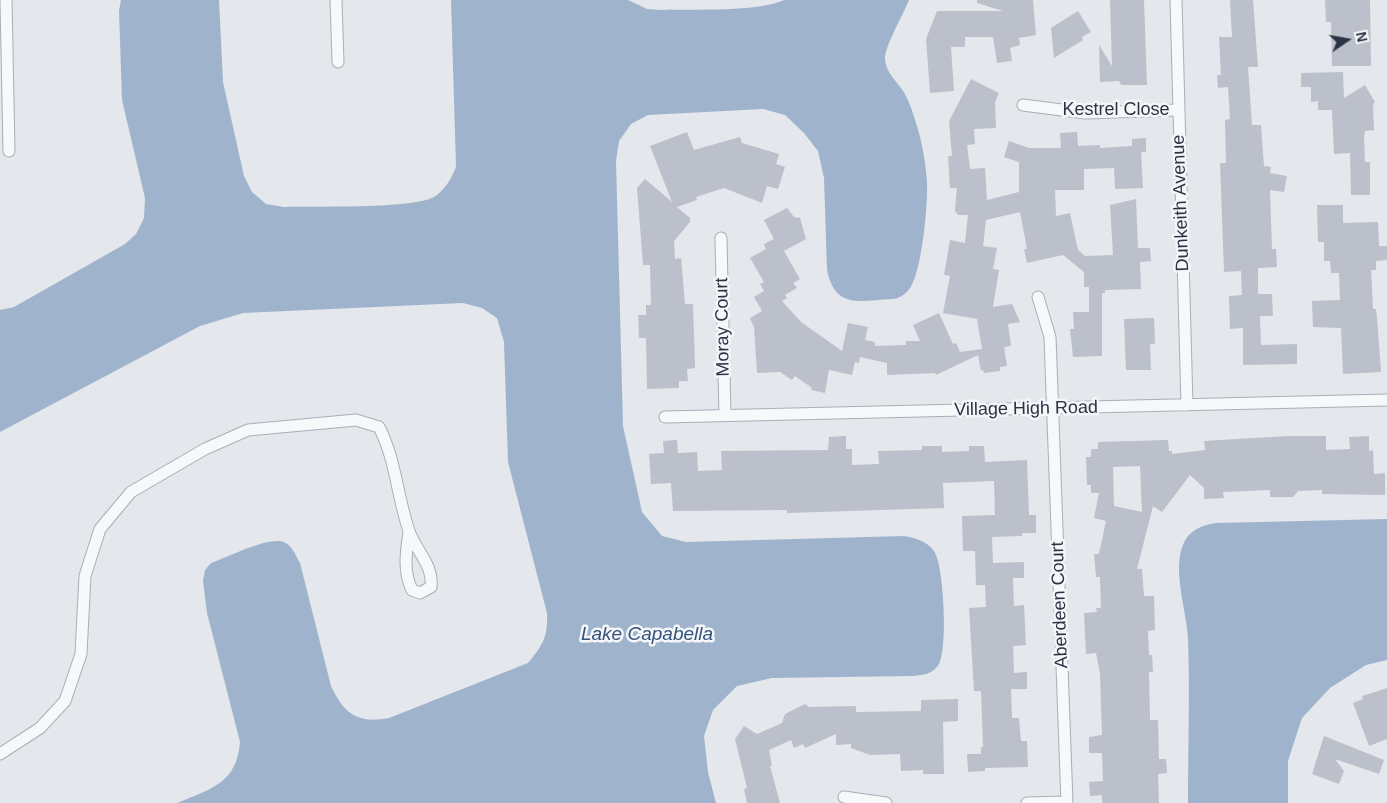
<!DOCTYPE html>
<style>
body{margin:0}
#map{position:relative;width:1387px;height:803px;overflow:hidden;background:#e4e7ec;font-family:Helvetica,sans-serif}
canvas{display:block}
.north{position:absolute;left:1322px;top:15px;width:50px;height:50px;-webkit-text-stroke:4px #f4f6f9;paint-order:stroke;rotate:78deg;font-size:14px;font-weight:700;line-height:20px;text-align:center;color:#2b3445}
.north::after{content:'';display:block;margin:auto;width:18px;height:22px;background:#2b3445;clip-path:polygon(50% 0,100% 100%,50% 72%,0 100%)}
</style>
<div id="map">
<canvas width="1387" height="803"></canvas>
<div class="north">N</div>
</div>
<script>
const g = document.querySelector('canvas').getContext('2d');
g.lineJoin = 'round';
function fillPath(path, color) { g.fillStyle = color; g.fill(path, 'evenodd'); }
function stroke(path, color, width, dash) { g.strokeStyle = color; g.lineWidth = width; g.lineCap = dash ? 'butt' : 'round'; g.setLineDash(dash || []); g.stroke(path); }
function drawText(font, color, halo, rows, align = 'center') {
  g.font = font + ' Helvetica,sans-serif'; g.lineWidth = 5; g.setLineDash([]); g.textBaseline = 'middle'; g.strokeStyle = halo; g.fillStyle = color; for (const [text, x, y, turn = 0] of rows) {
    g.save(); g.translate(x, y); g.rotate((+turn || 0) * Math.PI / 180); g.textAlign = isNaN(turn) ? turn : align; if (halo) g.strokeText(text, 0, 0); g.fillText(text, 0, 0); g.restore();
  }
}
const water = new Path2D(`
 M121,0H219L223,82L244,176L252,192L266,204L284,207C313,206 413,209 434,197C445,190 451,179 456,167L451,0H628L647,9L661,10C691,9 760,12 784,0H909C904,13 884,48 885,59C886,73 896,80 903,91C909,100 913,113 916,123C922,141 926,164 927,183C928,204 922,271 910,288C906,294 899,299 892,299C859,301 835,309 827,270L824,178L818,151L804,133L785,115L763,109L648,115L631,124L619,141L616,161L623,426L642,512L662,536L686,542L904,536C915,538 927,541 934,551C944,565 948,649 939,664C933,674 923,675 913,676L772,678L737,686L713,710L704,736L708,772L716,803H177C211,789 237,783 240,742L207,613L203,581L205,570L211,563C228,557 261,540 279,541C291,542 295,554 300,563L331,686C344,714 358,724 389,718L528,663C543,645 548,637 547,613L508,462L504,342L497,318L482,308L463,303L243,313L200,326L0,432V310L14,307L125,244L136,234L144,218L145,198L122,100L119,11Z
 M1387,519V660L1366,665L1330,688L1302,718L1288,761V803H1188C1188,748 1190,693 1188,639C1187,612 1172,570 1183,545C1189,530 1202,525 1216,523Z`);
const building = new Path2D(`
 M977,0H1033L1036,35L1019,38L1020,45L1010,48L1012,61L997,63L993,37H965V47H951L954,91L930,93L926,39L937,11H1003L977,3Z
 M1110,0H1144L1147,85H1121L1119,81L1100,82L1099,45L1112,66Z
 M1230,0H1253L1258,67H1248L1252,125H1261L1264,166L1271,167L1270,173L1287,176L1284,192L1270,190L1272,249H1276L1277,267L1258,268V294H1272L1273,316H1260L1261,345L1297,344V364L1243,365V328L1230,329L1229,296L1242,295L1241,271L1224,272L1220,163H1226L1225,120L1230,119L1228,87L1218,88L1217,75H1221L1219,37H1232Z
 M1325,0H1370L1371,66H1332L1331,22H1326Z
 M1078,11L1091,32L1082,37L1083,40L1054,58L1051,28Z
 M1343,72L1344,98L1365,85L1375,102L1373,104L1374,130L1365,131L1364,137L1365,162H1370V195H1351L1350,153L1334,154L1332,110H1318V101L1311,102V87H1301V73Z
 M971,79L999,93L995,102L996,128L974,129L975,144L967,145L970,169L985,168L987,200L1019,192V162L1004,157L1009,141L1029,148H1061L1060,133L1077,132L1078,146L1100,145V148L1132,146V139L1146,138V152H1141L1143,188L1115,189L1114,168L1084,169V190H1055L1056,216L1070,213L1078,250L1085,256L1113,255L1110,205L1136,199L1138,248H1150L1151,261L1140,262L1141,289L1105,290V293H1102V356L1073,357L1070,329H1074L1073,312H1089V287H1084V272L1063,255L1027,263L1024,249H1027L1020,212L986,220L983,246L997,248L993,269L999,270L993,307L1012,304L1020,322L1008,324L1011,346L1004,347L1007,366L1000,367V371L984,373L983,370L981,371L978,355L936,375L935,373L887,375V363L860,357L859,363L855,362L852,375L829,370L825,393L811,390L812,388L795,376L792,380L780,372L757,373L754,327L750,318L762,311L754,297L764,291L760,284L764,282L750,258L766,249L764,244L774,239L764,220L787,208L794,217L800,218L806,239L784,251L800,279L793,283L797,288L785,295L787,298L782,301L801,322L842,351L848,323L868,327L865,340L875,342V346L906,345V341H920L913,325L939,313L953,344L956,343L960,352L982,349L977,319L943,313L950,276L944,275L950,240L965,243L968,215H958L955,211L957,188H950L948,156H952L949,121Z
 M687,132L694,150L740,137L742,143L779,154L776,164L785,167L778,189L767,186L762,203L724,188L696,197L697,200L677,207L690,218V222L674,241L675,259L681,258L685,304H693L695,368L687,369L688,381H679V388L647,389L646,338H639L638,315H646V305H651L650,265H643L637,188L645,179L672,202L650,146Z
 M1317,205H1343V223L1378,222L1379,246H1387V260L1376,261V270H1371L1373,309H1376L1377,317L1381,372L1343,374L1341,328L1313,327L1312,301L1340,300L1339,273H1331L1330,261H1324V242H1318Z
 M1154,318L1155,344H1150L1151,370H1126L1124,319Z
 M846,436V449H852V465L879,464L878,451L922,450V446H942V452L969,451V446H984L985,462L1027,460L1029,515H1036V533H1022V536L992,537L993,563L1024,562V578H1013L1014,606L1024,605L1026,645L1013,646L1014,673L1027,672V689H1011L1012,718H1019L1021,741H1027L1028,767L985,768V771L968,772L967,754H981V747H983L981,691H974L969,608L986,607L985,585H976L975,551H963L962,516L995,515L994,481L943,483L944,508L787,513V510L673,511L671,483L651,484L649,454L664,453L663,441L677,440L678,453L697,452L698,471L722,470L721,451L828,450L829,437Z
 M1288,436H1326V450L1350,449L1349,437L1369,436V451L1373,450L1374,474L1385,473V495L1322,494V490L1298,491L1293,497H1270V490L1223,492L1224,498L1204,499V488L1190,475L1162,512L1153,506L1137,569H1142L1144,596H1154L1155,630L1148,631L1149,655H1152L1153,672H1149L1150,720H1158L1159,759H1166L1167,773L1158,774L1159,803H1102V795L1090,796L1089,782L1103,781L1102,753H1089V737L1102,735L1100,674L1096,653L1086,654L1084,613L1097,612L1096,608H1101L1100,577H1096L1094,554H1099L1106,521L1094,518L1099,493H1091V485H1087L1086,457H1091V449H1098V442L1168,440L1169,451H1172V454L1205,450L1204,441ZM1140,466L1142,512L1114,506L1113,467Z
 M1387,688V739L1369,746L1353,703L1363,699L1362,696Z
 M958,699V721L943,722L944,774H923V770L901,771L900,754L870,755L851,748V744L836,745V734L805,748L803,744L794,748L791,740L769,750L772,766H770L780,803H747L744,789L747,788L735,739L744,726L757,734L782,723L785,714L805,704L809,707L856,706V712L921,711V700Z
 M1324,736L1384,760L1379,774L1335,759L1344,771L1339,784L1312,774Z`);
const minor = new Path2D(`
 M6,0L9,151
 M336,0L338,62
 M1176,0L1187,405
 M1023,105L1085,113L1178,110
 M721,238L725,416
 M1038,297L1050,337L1067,803
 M665,417L1387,400
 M0,754L40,728L65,701L81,654L85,576L100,529L131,492L205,449L248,430L356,420L379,427C396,460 397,496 409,531C415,550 434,565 431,587L420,593L412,590C403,572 406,552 409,532
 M844,797L886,803
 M1027,803L1067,802`);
const streetNames = [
 ["Kestrel Close",1116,110],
 ["Dunkeith Avenue",1181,203,-92],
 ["Moray Court",723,327,-91],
 ["Village High Road",1026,409,-1],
 ["Aberdeen Court",1060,605,-92]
];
const waterNames = [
 ["Lake Capabella",647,635]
];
fillPath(water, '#9fb4cc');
fillPath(building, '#bbc0ca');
stroke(minor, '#a9aeb7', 13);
stroke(minor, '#f7f8fa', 11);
drawText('18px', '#2b3445', '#f4f6f9', streetNames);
drawText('italic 19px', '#34527a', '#f4f6f9', waterNames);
</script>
